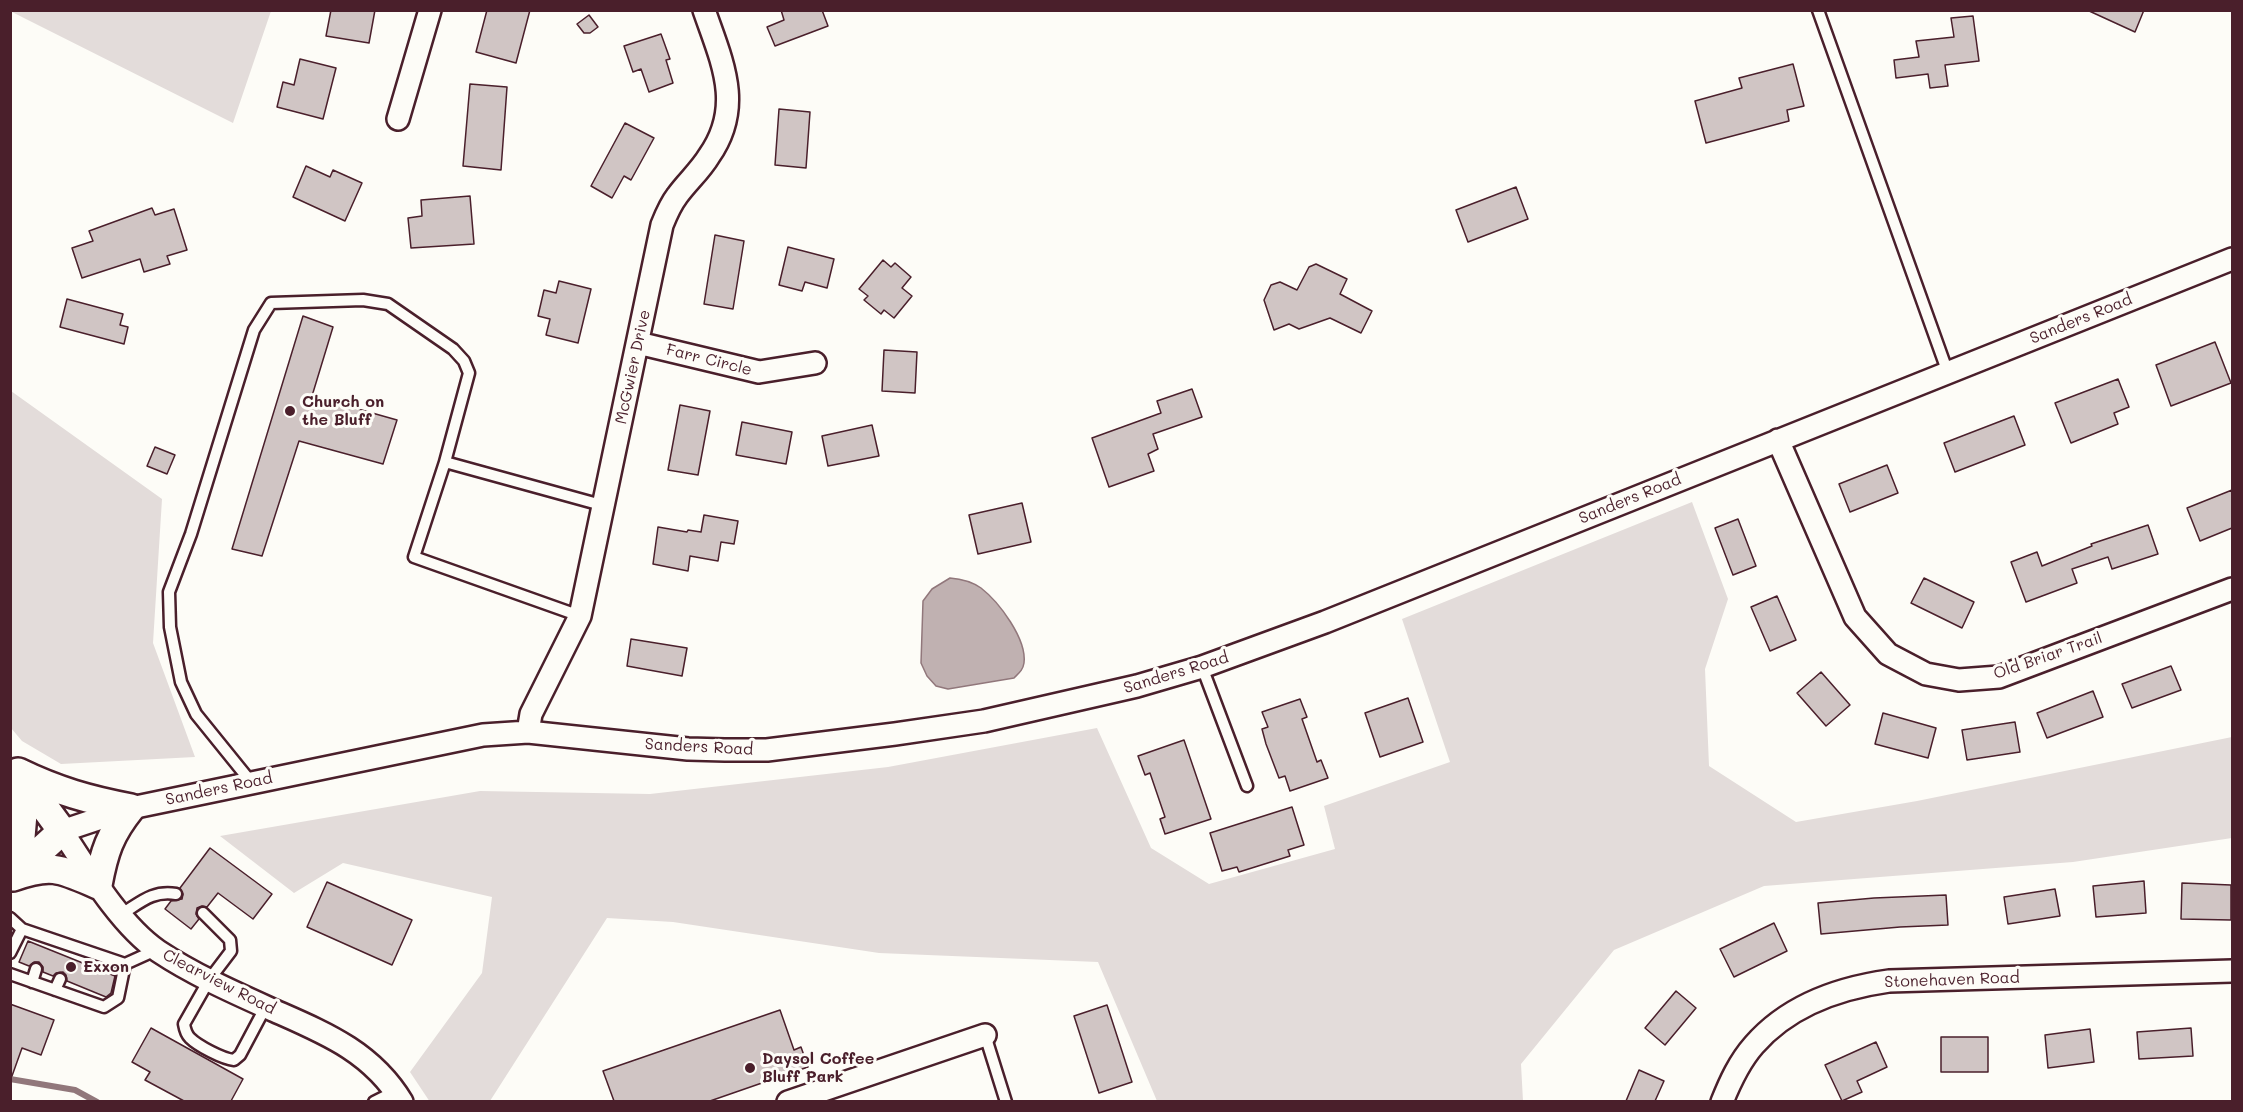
<!DOCTYPE html>
<style>
body{margin:0}
#map{position:relative;width:2243px;height:1112px;overflow:hidden;background:#fdfcf7;font-family:Mali,sans-serif}
canvas{display:block}
.frame{position:absolute;inset:0;border:12px solid #4a1f2b;pointer-events:none}
</style>
<div id="map">
<canvas width="2243" height="1112"></canvas>
<div class="frame"></div>
</div>
<script>
const g = document.querySelector('canvas').getContext('2d');
g.lineJoin = 'round';
function fillPath(path, color) { g.fillStyle = color; g.fill(path, 'evenodd'); }
function stroke(path, color, width, dash) { g.strokeStyle = color; g.lineWidth = width; g.lineCap = dash ? 'butt' : 'round'; g.setLineDash(dash || []); g.stroke(path); }
function drawText(font, color, halo, rows, align = 'center') {
  g.font = font + ' Mali,sans-serif'; g.lineWidth = 6; g.setLineDash([]); g.textBaseline = 'middle'; g.strokeStyle = halo; g.fillStyle = color; for (const [text, x, y, turn = 0] of rows) {
    g.save(); g.translate(x, y); g.rotate((+turn || 0) * Math.PI / 180); g.textAlign = isNaN(turn) ? turn : align; if (halo) g.strokeText(text, 0, 0); g.fillText(text, 0, 0); g.restore();
  }
}
const green = new Path2D(`
 M10,11L11,10L271,11L233,123Z
 M11,391L162,499L153,643L195,757L61,764L22,741L11,728Z
 M1692,502L1728,599L1705,669L1709,766L1796,822L1917,801L2232,737V838L2073,862L1764,886L1614,950L1521,1064L1523,1101H1157L1098,962L879,953L673,922L607,918L490,1101L430,1102L410,1072L482,973L492,897L343,863L294,893L220,836L480,791L650,794L888,767L1097,728L1151,848L1209,884L1335,849L1324,806L1450,762L1402,619Z`);
const water = new Path2D(`
 M950,578C962,579 971,581 981,588C999,602 1027,639 1024,663C1023,670 1019,673 1014,678L948,689L936,686L927,676L921,663L923,601L932,589Z`);
const stream = new Path2D(`
 M10,1079L75,1090L97,1102`);
const building = new Path2D(`
 M331,10H375L369,43L326,36Z
 M487,10H530L516,63L476,52Z
 M781,10H822L828,26L775,46L767,27L784,20Z
 M2087,10H2144L2135,32Z
 M589,15L598,27L590,33H584L577,24Z
 M1973,16L1979,61L1945,65L1948,86L1930,88L1928,74L1896,78L1894,60L1919,57L1916,41L1954,37L1951,18Z
 M661,34L670,59L666,60L673,83L649,92L641,69L633,72L624,46Z
 M300,59L336,68L323,119L277,107L283,82L294,85Z
 M1793,64L1804,106L1787,110L1789,121L1706,143L1695,101L1742,88L1739,78Z
 M470,84L507,87L501,170L463,166Z
 M779,109L810,112L806,168L775,165Z
 M625,123L654,138L631,180L624,176L612,198L591,186Z
 M306,166L330,177L333,170L362,183L345,221L293,197Z
 M1516,187L1528,219L1468,242L1456,210Z
 M470,196L474,244L411,248L408,218L422,216L421,200Z
 M152,208L155,215L174,209L187,250L167,256L170,264L144,272L140,259L82,278L72,248L93,241L89,231Z
 M715,235L744,241L733,309L704,304Z
 M788,247L834,259L827,288L805,282L802,291L779,285Z
 M883,260L891,267L895,263L911,277L902,288L912,296L894,318L884,310L881,314L864,300L868,296L859,289Z
 M1316,264L1347,279L1340,294L1372,311L1361,333L1330,318L1299,329L1289,324L1274,330L1264,300L1271,285L1280,282L1297,290L1309,267Z
 M559,281L591,289L578,343L546,335L550,319L538,316L544,290L556,293Z
 M67,299L123,314L120,325L128,327L124,344L60,327Z
 M303,316L333,327L312,396L397,420L383,464L299,441L262,556L232,549Z
 M2215,342L2231,383L2171,406L2156,365Z
 M884,350L917,352L915,393L882,391Z
 M2118,379L2129,407L2114,413L2118,424L2071,443L2055,403Z
 M1192,389L1202,417L1153,434L1158,449L1148,454L1154,471L1109,487L1092,438L1161,413L1157,401Z
 M680,405L710,411L698,475L668,470Z
 M2014,416L2025,445L1955,472L1944,443Z
 M742,422L792,432L786,464L736,455Z
 M872,425L879,456L828,466L822,436Z
 M155,447L175,455L167,474L147,466Z
 M1887,465L1898,493L1850,512L1839,484Z
 M2232,490V528L2200,541L2187,508Z
 M1022,503L1031,542L978,554L969,515Z
 M704,515L738,521L734,544L721,542L718,561L690,556L688,571L653,564L658,527L687,532L688,530L701,532Z
 M1738,519L1756,566L1733,575L1715,528Z
 M2148,525L2158,554L2112,569L2108,557L2072,569L2077,583L2026,602L2011,562L2037,552L2042,566L2092,546L2091,544Z
 M1924,578L1974,602L1962,628L1911,603Z
 M1777,596L1796,640L1770,651L1751,607Z
 M631,639L687,648L682,676L627,666Z
 M2171,666L2181,690L2132,708L2122,684Z
 M1821,672L1850,705L1826,726L1797,693Z
 M2093,691L2103,717L2047,738L2037,713Z
 M1408,698L1423,742L1380,757L1365,713Z
 M1300,699L1307,717L1302,719L1317,762L1321,760L1328,778L1290,791L1285,776L1279,778L1266,744L1262,729L1268,727L1262,712Z
 M1883,713L1936,728L1928,758L1875,744Z
 M2015,722L2020,752L1967,760L1962,730Z
 M1184,740L1211,819L1165,834L1160,819L1165,817L1150,773L1145,775L1138,756Z
 M1292,807L1304,845L1288,850L1290,856L1239,872L1237,867L1222,871L1210,833Z
 M210,848L272,894L253,919L218,893L207,907L202,906L197,908L196,914L199,919L191,929L165,909L171,901L182,899L183,894L180,888Z
 M2144,881L2146,913L2096,917L2093,886Z
 M327,882L412,920L392,965L307,927Z
 M2182,883L2231,885V920L2181,919Z
 M2055,889L2060,916L2008,924L2004,897Z
 M1946,895L1948,925L1900,927L1821,934L1818,903L1874,898Z
 M1774,923L1787,951L1734,977L1720,949Z
 M28,941L115,976L111,993L106,997L67,981L66,975L63,972L56,973L53,976L43,972V967L39,962H34L29,966L19,962Z
 M1676,991L1696,1008L1665,1045L1645,1028Z
 M10,1004L54,1020L41,1055L22,1048L12,1076L10,1075Z
 M1107,1005L1132,1082L1099,1093L1074,1016Z
 M780,1010L794,1050L801,1047L808,1067L710,1101H614L603,1071Z
 M151,1028L243,1079L231,1101H184L145,1080L150,1072L132,1062Z
 M2191,1028L2193,1056L2139,1059L2137,1032Z
 M2090,1029L2094,1062L2048,1068L2045,1035Z
 M1941,1037H1988V1072H1941Z
 M1876,1042L1887,1067L1857,1081L1862,1092L1842,1101L1825,1065Z
 M1639,1070L1664,1081L1655,1101H1626Z`);
const service = new Path2D(`
 M1818,10L1948,373
 M580,616L414,557L445,462L605,506
 M1202,667L1247,786
 M251,782L196,714L181,682L170,627L169,592L191,534L254,330L271,303L363,300L388,304L453,349L464,361L469,373L445,462
 M203,913L230,940L231,951L209,980L184,1024C185,1030 186,1034 190,1038C198,1046 223,1059 234,1060L240,1055L266,1006
 M120,915C140,903 152,890 176,894
 M10,918L22,929L125,964L156,950
 M10,953L22,929
 M10,974L104,1007L118,998L125,964
 M32,982L36,969
 M55,990L60,979
 M985,1035L1006,1102
 M374,1102L396,1091`);
const minor = new Path2D(`
 M398,119L430,10
 M638,343L759,372L815,363
 M1778,440L1855,617L1888,654L1926,674L1959,680L1999,677L2232,589
 M528,732L531,714L580,616L662,225C666,215 670,205 677,196C687,182 700,171 709,156C744,106 722,62 704,10
 M402,1102C372,1052 325,1033 275,1011C235,993 194,975 158,951C120,925 87,869 62,831L131,808L483,735L528,732L688,749L725,750H767L895,734L984,721L1137,686L1202,667L1325,622L2232,259
 M788,1102L985,1035
 M1722,1102C1730,1082 1739,1062 1754,1045C1788,1006 1839,988 1889,981L2232,971`);
const tertiary = new Path2D(`
 M15,874L62,831L21,775
 M13,877C52,863 61,869 98,885C104,852 110,834 131,808C89,800 57,791 18,772
 M13,877L21,837L24,802L18,774`);
const markers = [
 [290,411,6,"#4a1f2b"],
 [71,967,6,"#4a1f2b"],
 [750,1068,6,"#4a1f2b"]
];
const streetNames = [
 ["Sanders Road",2081,319,-22],
 ["Farr Circle",709,360,14],
 ["McGwier Drive",633,367,-78],
 ["Sanders Road",1630,499,-22],
 ["Old Briar Trail",2048,656,-19],
 ["Sanders Road",1176,673,-17],
 ["Sanders Road",699,747,3],
 ["Sanders Road",219,789,-12],
 ["Stonehaven Road",1952,980,-2],
 ["Clearview Road",219,982,27]
];
const poiNames = [
 ["Church on",302,402],
 ["the Bluff",302,420],
 ["Exxon",83,967],
 ["Daysol Coffee",762,1059],
 ["Bluff Park",762,1077]
];
fillPath(green, '#e3dcda');
fillPath(water, '#c0b1b1');
stroke(water, '#91777b', 1.5);
stroke(stream, '#91777b', 6);
fillPath(building, '#d0c5c4');
stroke(building, '#4a1f2b', 1.5);
stroke(service, '#4a1f2b', 15);
stroke(minor, '#4a1f2b', 26);
stroke(tertiary, '#4a1f2b', 32);
stroke(service, '#fdfcf7', 10);
stroke(minor, '#fdfcf7', 21);
stroke(tertiary, '#fdfcf7', 27);
for (const [x, y, r, color] of markers) { const dot = new Path2D(); dot.arc(x, y, r, 0, 2 * Math.PI); g.fillStyle = color; g.fill(dot); stroke(dot, '#fdfcf7', 2); }
drawText('16px', '#4a1f2b', '#fdfcf7', streetNames);
drawText('bold 16px', '#4a1f2b', '#fdfcf7', poiNames, 'left');
</script>
